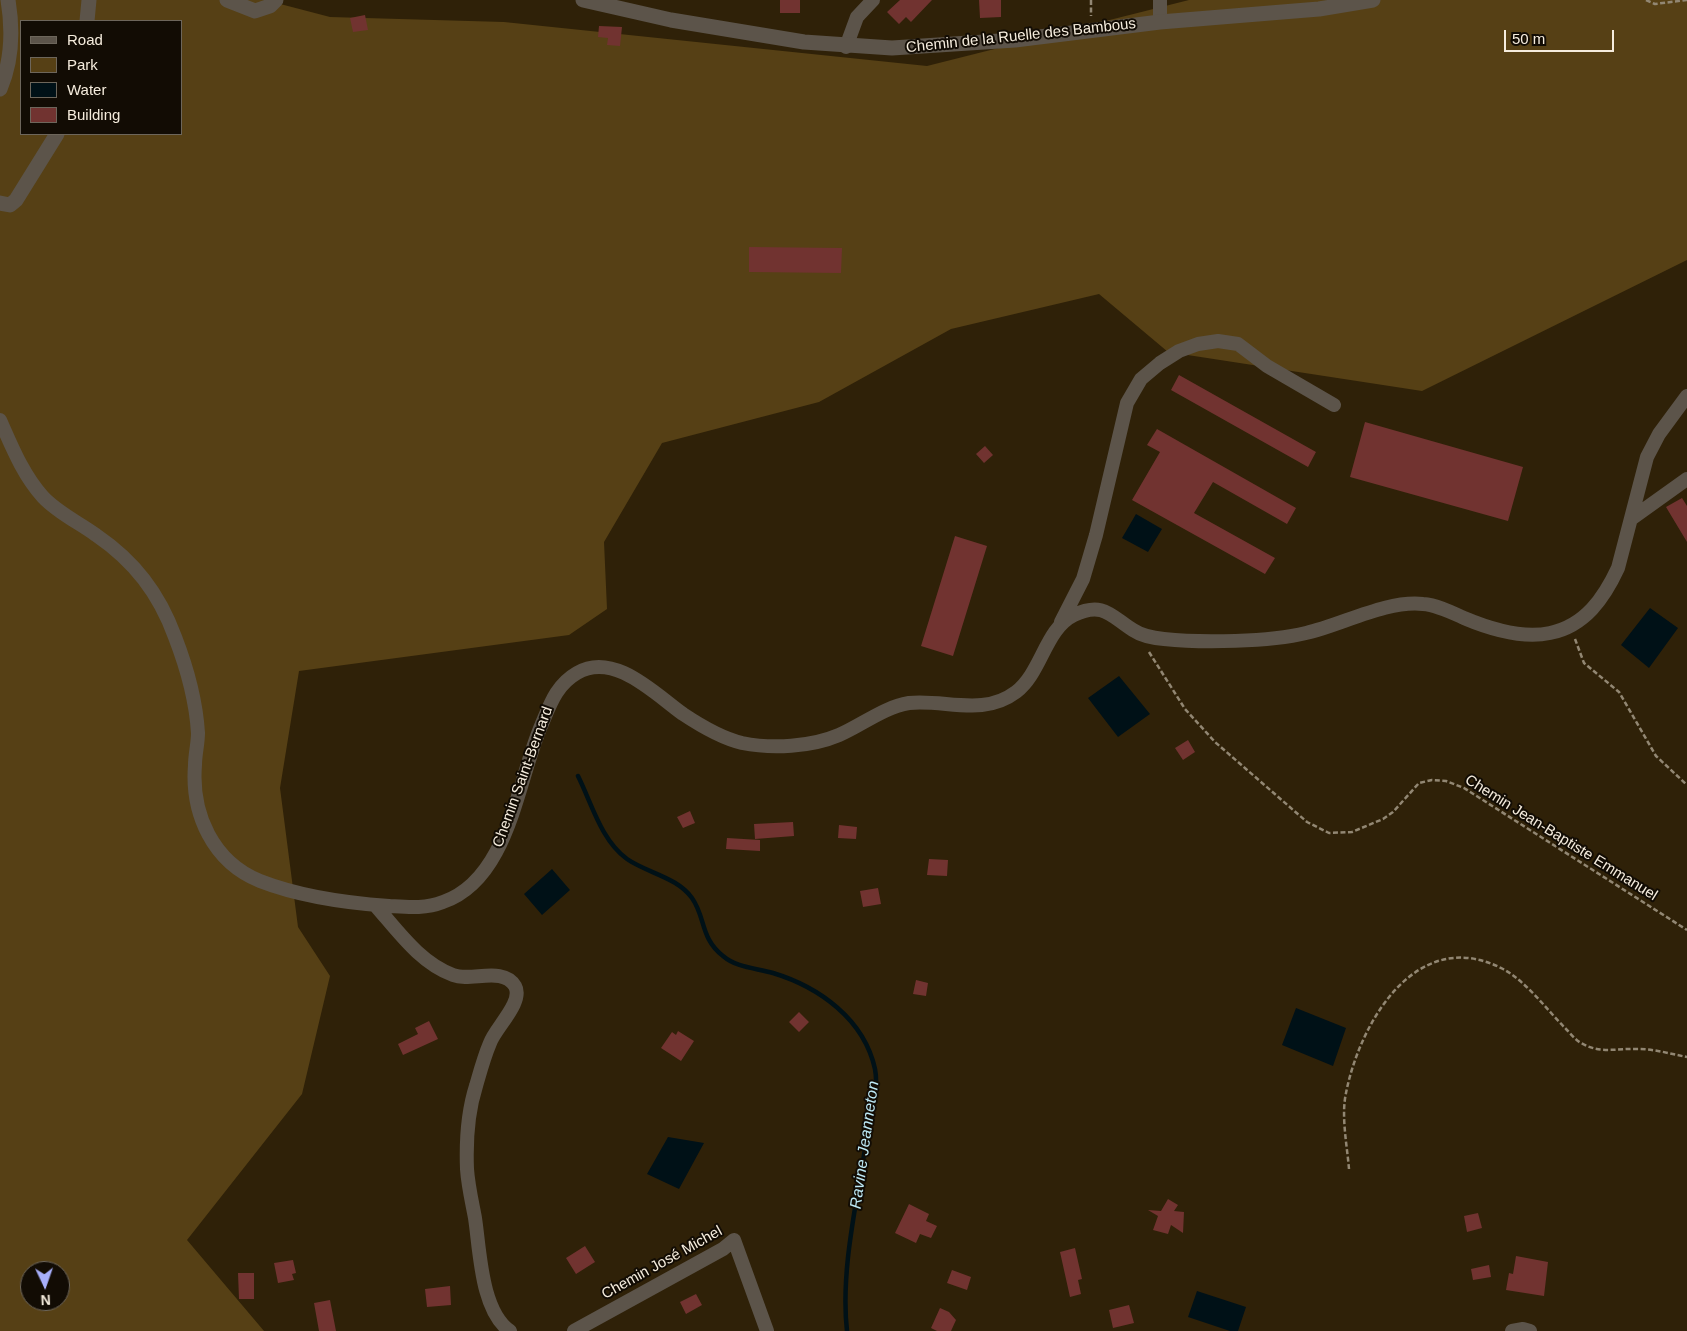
<!DOCTYPE html>
<meta charset="utf-8">
<style>
body{margin:0}
#map{position:relative;width:1687px;height:1331px;overflow:hidden;background:#2f2108;font-family:Helvetica,sans-serif}
canvas{display:block}
.legend{position:absolute;left:20px;top:20px;width:162px;height:115px;box-sizing:border-box;background:#120c04;border:1px solid #6d665b;margin:0;padding:6px 9px;list-style:none;font-size:15px;color:#f5ecdd}
.legend li{display:flex;align-items:center;gap:10px;height:25px}
.legend b{width:25px;border:1px solid #6d665b}
.north{position:absolute;left:20px;top:1261px;width:50px;height:50px;box-sizing:border-box;background:#120c04;border:1px solid #6d665b;border-radius:50%;rotate:177deg;font-size:14px;font-weight:700;line-height:20px;text-align:center;color:#f5ecdd}
.north::after{content:'';display:block;margin:auto;width:18px;height:22px;background:#a8b0fc;clip-path:polygon(50% 0,100% 100%,50% 72%,0 100%)}
.scale{position:absolute;left:1504px;top:30px;width:110px;height:22px;box-sizing:border-box;border:2px solid #f5ecdd;border-top:0;padding-left:6px;font-size:15px;line-height:18px;white-space:nowrap;color:#f5ecdd;-webkit-text-stroke:4px #120c04;paint-order:stroke}
</style>
<div id="map">
<canvas width="1687" height="1331"></canvas>
<ul class="legend">
<li><b style="height:6px;background:#5c544a"></b>Road</li>
<li><b style="height:14px;background:#564015"></b>Park</li>
<li><b style="height:14px;background:#001117"></b>Water</li>
<li><b style="height:14px;background:#713330"></b>Building</li>
</ul>
<div class="north">N</div>
<div class="scale">50 m</div>
</div>
<script>
const g = document.querySelector('canvas').getContext('2d');
g.lineJoin = 'round';
function fillPath(path, color) { g.fillStyle = color; g.fill(path, 'evenodd'); }
function stroke(path, color, width, dash) { g.strokeStyle = color; g.lineWidth = width; g.lineCap = dash ? 'butt' : 'round'; g.setLineDash(dash || []); g.stroke(path); }
function drawText(font, color, halo, rows, align = 'center') {
  g.font = font + ' Helvetica,sans-serif'; g.lineWidth = 4; g.setLineDash([]); g.textBaseline = 'middle'; g.strokeStyle = halo; g.fillStyle = color; for (const [text, x, y, turn = 0] of rows) {
    g.save(); g.translate(x, y); g.rotate((+turn || 0) * Math.PI / 180); g.textAlign = isNaN(turn) ? turn : align; if (halo) g.strokeText(text, 0, 0); g.fillText(text, 0, 0); g.restore();
  }
}
const green = new Path2D(`
 M0,0H265L330,17L504,22L927,66L1189,0H1687V260L1422,391L1168,352L1099,294L951,329L819,402L662,443L604,542L607,609L569,635L299,671L280,788L298,927L330,976L302,1094L187,1240L264,1331H0ZM21,21H181V134H21ZM30,1271H60V1301H30Z`);
const water = new Path2D(`
 M1136,514L1162,529L1148,552L1122,538Z
 M1650,608L1678,628L1649,668L1621,645Z
 M1119,676L1150,714L1118,737L1088,698Z
 M552,869L570,890L542,915L524,894Z
 M1296,1008L1346,1028L1333,1066L1282,1045Z
 M668,1137L704,1143L679,1189L647,1174Z
 M1197,1291L1246,1307L1238,1331H1230L1188,1317Z`);
const stream = new Path2D(`
 M578,776C592,804 601,840 627,859C647,873 677,877 692,898C706,918 700,938 723,956C737,968 756,968 773,973C819,987 864,1019 875,1069C879,1090 871,1115 867,1136C858,1198 840,1269 847,1331`);
const building = new Path2D(`
 M780,0H800V13H780Z
 M900,0H932L911,22L906,17L899,24L887,12Z
 M979,0H1001V17L980,18Z
 M365,15L368,30L353,32L350,18Z
 M599,26L622,27L620,46L607,45L608,38L598,37Z
 M749,247L842,248L841,273L749,272Z
 M1179,375L1316,452L1308,467L1171,390Z
 M1365,422L1523,467L1508,521L1350,477Z
 M1157,429L1296,508L1287,524L1213,482L1194,513L1275,558L1265,574L1132,500L1160,452L1147,445Z
 M985,446L993,455L984,463L976,454Z
 M1682,498L1687,506V542L1666,507Z
 M955,536L987,546L953,656L921,646Z
 M1188,740L1195,752L1183,760L1175,748Z
 M690,811L695,823L683,828L677,817Z
 M793,822L794,836L755,839L754,824Z
 M839,825L857,827L856,839L838,838Z
 M727,838L760,840V851L726,849Z
 M929,859L948,860L947,876L927,875Z
 M878,888L881,904L863,907L860,891Z
 M916,980L928,983L926,996L913,994Z
 M799,1012L809,1022L799,1032L789,1022Z
 M429,1021L438,1039L403,1055L398,1044L418,1034L415,1028Z
 M678,1031L694,1041L681,1061L661,1048L672,1032L676,1035Z
 M1168,1199L1178,1205L1174,1211L1184,1212L1183,1233L1171,1225L1168,1234L1153,1230L1158,1216L1148,1210L1161,1211Z
 M909,1204L929,1214L926,1221L937,1226L931,1238L920,1234L916,1243L895,1233Z
 M1478,1213L1482,1228L1467,1232L1464,1216Z
 M585,1246L595,1262L576,1274L566,1258Z
 M1075,1248L1082,1279L1078,1280L1081,1294L1070,1297L1060,1252Z
 M1516,1256L1548,1262L1544,1296L1506,1290L1509,1273L1513,1274Z
 M293,1260L296,1273L292,1274L294,1280L278,1283L274,1263Z
 M1489,1265L1491,1277L1473,1280L1471,1269Z
 M952,1270L971,1277L967,1290L947,1283Z
 M238,1273H254V1299H239Z
 M450,1286L451,1305L427,1307L425,1289Z
 M696,1294L702,1305L686,1314L680,1302Z
 M330,1300L336,1331H319L314,1303Z
 M1129,1305L1134,1323L1113,1328L1109,1310Z
 M940,1308L949,1312L956,1320L951,1331H937L931,1328Z`);
const path = new Path2D(`
 M1091,0V16
 M1646,0L1655,4L1687,0
 M1575,639L1584,663L1619,692L1656,756L1687,785
 M1149,652L1185,709L1215,742L1307,822L1329,833L1352,832L1383,819L1393,812L1419,783L1432,780L1446,781L1464,788L1687,930
 M1349,1169C1347,1145 1341,1116 1346,1093C1360,1022 1417,924 1503,969C1527,982 1547,1010 1566,1029C1571,1034 1576,1041 1583,1044C1601,1054 1619,1048 1638,1049C1655,1049 1671,1054 1687,1057`);
const minor = new Path2D(`
 M1160,0V22
 M846,47L857,17L873,0
 M0,420C12,447 23,475 43,497C58,513 78,522 96,535C134,561 159,593 175,637C187,668 196,700 198,733C198,744 195,754 195,765C191,814 213,862 260,881C301,897 346,903 389,906C407,907 425,909 443,902C509,879 517,782 541,726C550,705 556,685 577,673C614,651 655,694 683,714C701,726 721,738 742,743C772,749 811,747 839,735C862,725 884,707 909,703C945,699 983,717 1016,692C1042,672 1045,629 1074,615C1103,601 1111,616 1133,630C1142,636 1153,638 1164,639C1201,643 1270,642 1306,633C1342,625 1386,600 1423,604C1437,605 1451,612 1464,618C1490,629 1521,639 1550,633C1585,626 1604,598 1618,568L1647,457L1659,434L1687,396
 M1631,519L1687,479
 M1061,622L1083,579L1096,535L1127,403L1141,379L1160,363L1179,351L1198,344L1218,341L1238,344L1267,366L1334,405
 M375,905C398,931 420,963 453,975C471,982 503,966 515,986C524,1002 495,1028 490,1043C484,1057 480,1072 476,1086C468,1111 466,1143 467,1169C468,1185 472,1202 475,1218C480,1251 481,1311 510,1331
 M574,1331L723,1249L734,1240L767,1331
 M1512,1331L1523,1329L1530,1331`);
const tertiary = new Path2D(`
 M227,0L255,11L270,6L276,0
 M583,0L671,20L804,42L892,48L1015,40L1160,22L1319,9L1373,0
 M87,21L89,0
 M0,89C12,61 13,30 8,0
 M0,203L10,205L16,200L57,134`);
const streetNames = [
 ["Chemin de la Ruelle des Bambous",1021,36,-6],
 ["Chemin Saint-Bernard",523,777,-70],
 ["Chemin Jean-Baptiste Emmanuel",1561,838,32],
 ["Chemin José Michel",662,1263,-29]
];
const waterNames = [
 ["Ravine Jeanneton",865,1145,-82]
];
fillPath(green, '#564015');
fillPath(water, '#001117');
stroke(stream, '#001117', 4.5);
fillPath(building, '#713330');
stroke(path, '#928773', 2.5, [5, 2.5]);
stroke(minor, '#5c544a', 14);
stroke(tertiary, '#5c544a', 15);
drawText('15px', '#f5ecdd', '#120c04', streetNames);
drawText('italic 16px', '#bee9f5', '#120c04', waterNames);
</script>
